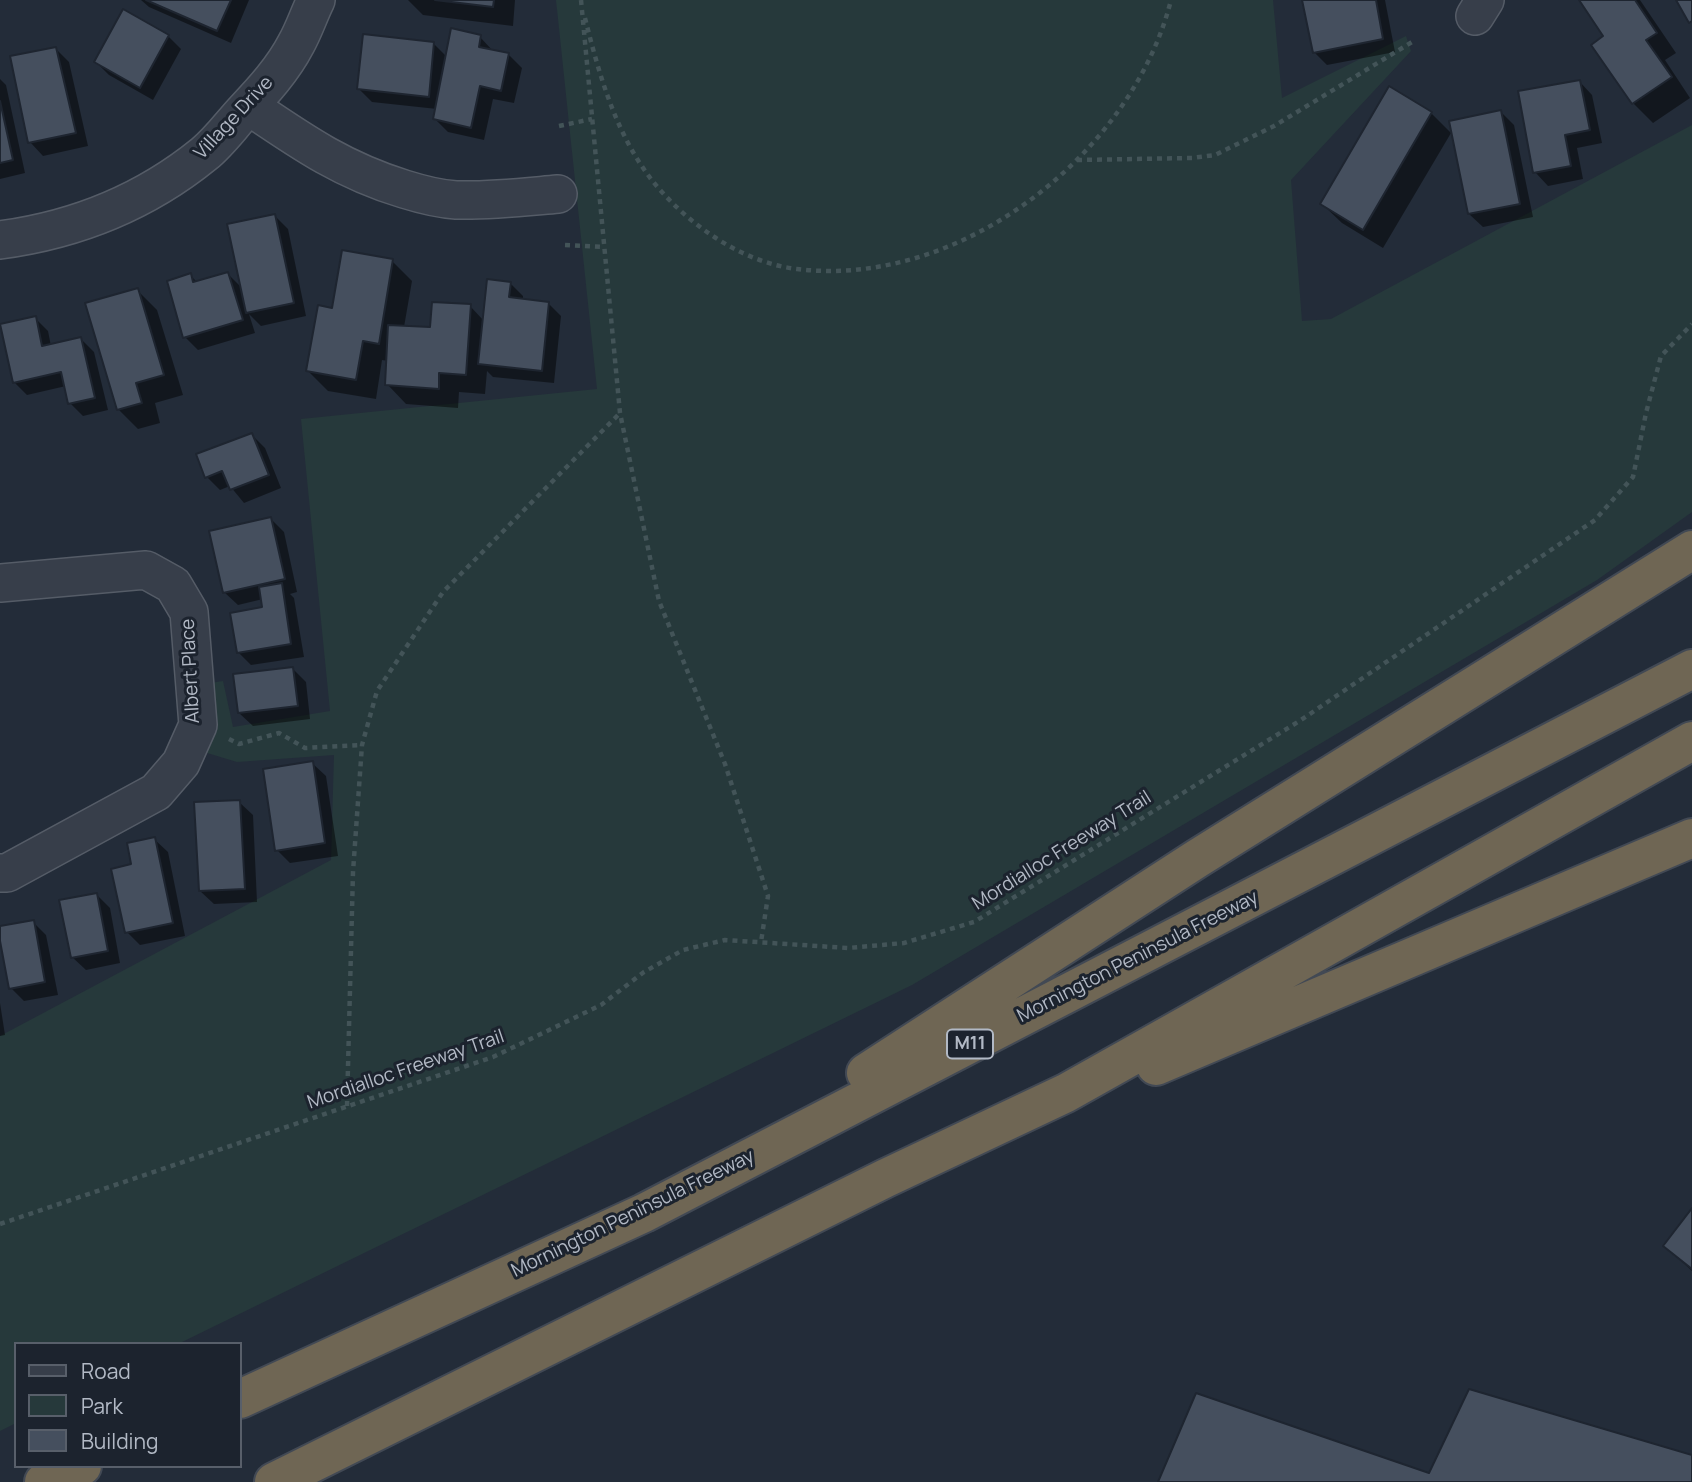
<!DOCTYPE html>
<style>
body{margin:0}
#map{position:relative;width:1692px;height:1482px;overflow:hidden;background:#232c39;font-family:Manrope,sans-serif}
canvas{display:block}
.legend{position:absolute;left:14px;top:1342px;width:228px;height:126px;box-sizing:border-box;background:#1c232e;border:2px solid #585f6a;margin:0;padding:9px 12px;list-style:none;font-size:21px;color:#b2b9c5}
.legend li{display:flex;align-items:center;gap:14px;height:35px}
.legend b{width:35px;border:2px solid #585f6a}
</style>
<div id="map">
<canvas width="1692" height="1482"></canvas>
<ul class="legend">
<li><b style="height:9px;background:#373e4a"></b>Road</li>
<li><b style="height:19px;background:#26393b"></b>Park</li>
<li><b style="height:19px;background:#454f5e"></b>Building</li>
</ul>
</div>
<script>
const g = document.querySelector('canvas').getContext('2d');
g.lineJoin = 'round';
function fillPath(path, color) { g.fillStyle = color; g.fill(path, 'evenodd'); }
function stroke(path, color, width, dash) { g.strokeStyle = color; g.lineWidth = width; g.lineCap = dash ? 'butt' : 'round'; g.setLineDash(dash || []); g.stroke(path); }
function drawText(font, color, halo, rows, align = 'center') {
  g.font = font + ' Manrope,sans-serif'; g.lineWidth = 6; g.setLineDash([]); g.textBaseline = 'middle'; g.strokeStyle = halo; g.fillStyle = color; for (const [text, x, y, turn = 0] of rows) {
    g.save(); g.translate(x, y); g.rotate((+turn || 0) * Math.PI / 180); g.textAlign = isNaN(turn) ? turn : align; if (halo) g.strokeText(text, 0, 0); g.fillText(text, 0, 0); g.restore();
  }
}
const green = new Path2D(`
 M556,0H1273L1282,98L1406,36L1411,51L1291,180L1302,321L1331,319L1692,125V512L1597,580L912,985L178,1344H16V1423L0,1431V1036L331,860L334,755L237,762L194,749L203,684L223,681L233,727L330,711L301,419L597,389Z`);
const shadow = new Path2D(`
 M141,0H249L231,43L149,7Z
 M408,0H515L513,26L423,15Z
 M1308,0H1385L1395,52L1327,65L1314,52Z
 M1581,0H1640L1676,53L1665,60L1690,98L1653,123L1633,103L1593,45L1606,37Z
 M168,36L181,49L153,100L109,75L96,62Z
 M480,37L493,51L508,54L522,68L514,103L493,99L484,140L448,132L435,119L437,109L372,102L359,89L433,43L447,57Z
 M56,49L69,62L88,146L43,156L30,142Z
 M0,79L6,85L25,173L0,179Z
 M1579,81L1592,95L1602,143L1577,148L1583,179L1548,186L1535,172Z
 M1501,112L1514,125L1533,217L1483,227L1469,214Z
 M1431,113L1451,133L1383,248L1342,223L1322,204Z
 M274,215L288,229L306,316L261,326L249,314L255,333L198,350L185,337L190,275L198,283L228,274L243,289Z
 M392,261L412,281L404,327L432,329L470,306L484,321L510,283L523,296V301L548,303L561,316L554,383L493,377L487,371L485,394L459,392L458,408L406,404L387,384L388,361L382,360L376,399L328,391L308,371L333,310Z
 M137,290L157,310L183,395L155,403L160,423L138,429L118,409Z
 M35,318L48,331L51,346L81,339L94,352L108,410L83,416L70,403L66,386L27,395L14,382Z
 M252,435L265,448L281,488L244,503L230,486L220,490L207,477Z
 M271,519L284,532L297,592L290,594L294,598L304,657L251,665L238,652L264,609L263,599L238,605L224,592Z
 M293,669L306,682L310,719L253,726L239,713Z
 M312,763L326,776L338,856L290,863L277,850Z
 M239,802L253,815L257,902L214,904L200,891Z
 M154,839L168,852L185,936L140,945L127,932L134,866Z
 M97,895L110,908L120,963L86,970L72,957Z
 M33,922L46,935L58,995L24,1001L11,988L0,928Z
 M0,1003L5,1035L0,1036Z
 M1692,1211V1271L1665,1246Z`);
const building = new Path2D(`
 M146,0H231L217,31Z
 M435,0H494L493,7Z
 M1302,0H1376L1383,39L1313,53Z
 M1579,0H1635L1657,33L1646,40L1672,77L1632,104L1591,45L1603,36Z
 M1676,0H1692V21L1689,23Z
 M123,9L169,35L140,88L94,62Z
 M451,28L481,35L479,47L509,53L501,91L480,86L471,128L433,119Z
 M363,34L434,42L429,97L357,89Z
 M56,47L76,133L28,143L10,56Z
 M1580,80L1590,130L1565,135L1571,166L1533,173L1518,91Z
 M1389,86L1432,112L1363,230L1320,204Z
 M0,101L13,160L0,163Z
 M1501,110L1520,204L1468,214L1449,121Z
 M275,214L294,303L246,313L227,224Z
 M342,250L393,259L379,344L363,341L356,380L306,371L318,305L332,308Z
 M228,272L243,320L183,338L167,281L191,273L193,282Z
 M487,279L511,282L509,297L549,302L542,371L478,364Z
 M138,288L164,375L136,383L142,403L117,410L85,303Z
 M432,302L471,304L466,375L439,373V389L385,385L388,325L430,327Z
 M36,316L42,346L81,337L95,398L68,404L61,372L13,383L0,324Z
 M252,433L269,475L230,490L222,471L205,478L196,454Z
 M271,517L285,579L223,593L209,531Z
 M282,583L291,644L237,653L230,613L262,607L259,587Z
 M293,667L298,706L238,713L233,674Z
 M313,761L325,843L275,851L263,769Z
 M240,800L245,889L199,891L194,802Z
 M155,837L173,923L125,933L111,869L131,864L127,843Z
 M97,893L108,951L71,958L59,900Z
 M34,920L45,982L9,989L0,941V926Z
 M1692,1208V1269L1663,1246Z
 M1469,1389L1692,1455V1482H1158L1196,1393L1429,1473Z`);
const path = new Path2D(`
 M581,0L620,413L659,601L725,764L768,896L761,942
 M585,18C600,78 618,143 661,191C695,229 745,263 797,269C959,289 1132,155 1171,0
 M559,126L592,119
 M1077,160L1192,158L1215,155L1274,126L1412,42
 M565,245L604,247
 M229,739L239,744L279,733L305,748L362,745
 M347,1106L353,872L362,745L377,691L443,592L619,414
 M0,1224L493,1057L601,1005L644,972L683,950L725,940L848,948L904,943L974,922L1301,720L1595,520L1633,477L1646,413L1661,356L1692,324`);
const minor = new Path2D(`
 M1475,16L1485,0
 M249,106C302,142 342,170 404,189C420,194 439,199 456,200C490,201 524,197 558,194
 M0,240C75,230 145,202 204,154C219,142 231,125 244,111C263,91 283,69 296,44C304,30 309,14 316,0
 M0,583L146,570L173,585L189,612L198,725L181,763L156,792L7,873H0`);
const highway = new Path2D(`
 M1156,1066L1692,838
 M866,1073L1198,858L1692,550
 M240,1399L644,1213L1692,669
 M44,1482L82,1466
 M274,1482L886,1178L1066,1093L1692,741`);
const shields = [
 [970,1044,46]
];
const shieldNames = [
 ["M11",970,1044]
];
const streetNames = [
 ["Village Drive",234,118,-47],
 ["Albert Place",191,671,-93],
 ["Mordialloc Freeway Trail",1062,851,-32],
 ["Mornington Peninsula Freeway",1138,957,-27],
 ["Mordialloc Freeway Trail",406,1070,-19],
 ["Mornington Peninsula Freeway",633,1214,-26]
];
fillPath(green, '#26393b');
fillPath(shadow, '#0007');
fillPath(building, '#454f5e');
stroke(building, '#1e2530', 2);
stroke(minor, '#555c67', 40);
stroke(highway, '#424954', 42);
stroke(path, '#435458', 4.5, [5, 5]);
stroke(minor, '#373e4a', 37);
stroke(highway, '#6f6654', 38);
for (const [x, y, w] of shields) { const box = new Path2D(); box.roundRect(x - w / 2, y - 14.5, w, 29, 5); g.fillStyle = '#1c232e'; g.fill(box); stroke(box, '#b2b9c5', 2); }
drawText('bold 18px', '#b2b9c5', null, shieldNames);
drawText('19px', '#b2b9c5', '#1c232e', streetNames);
</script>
